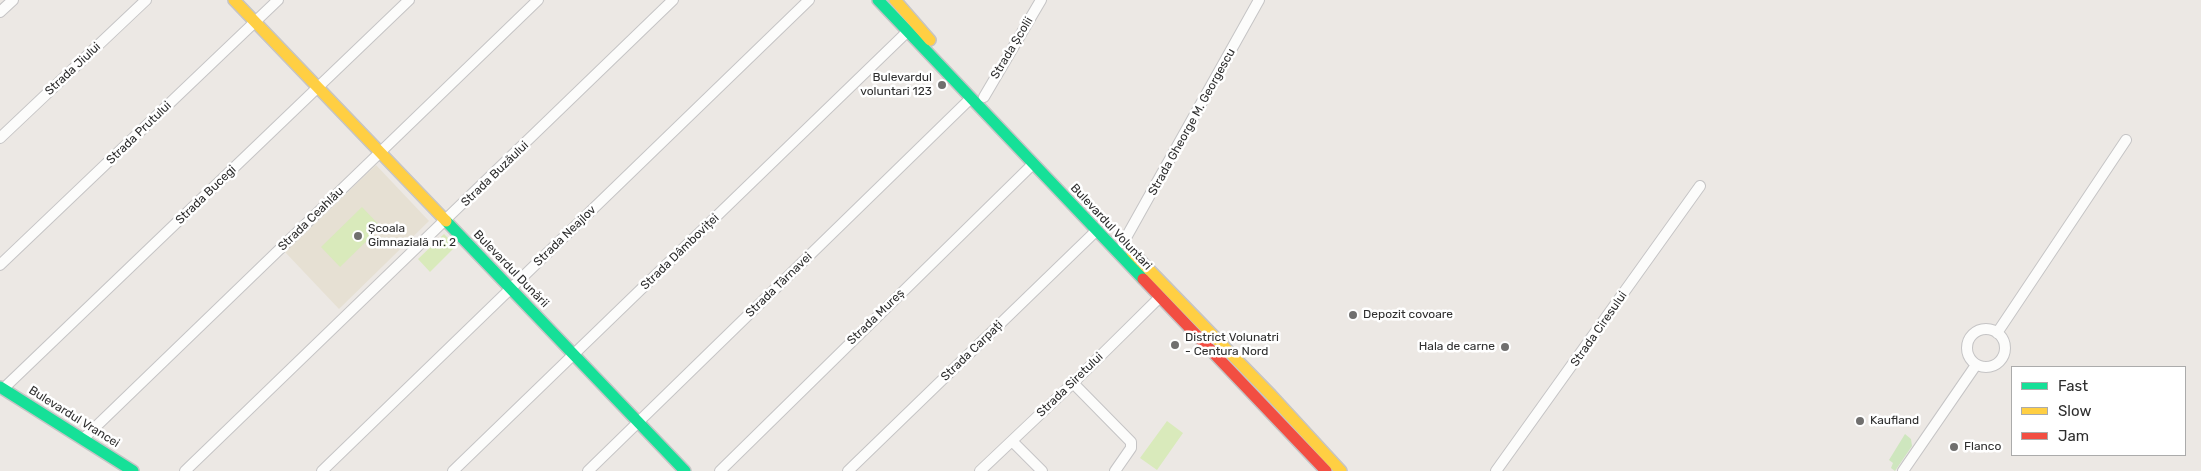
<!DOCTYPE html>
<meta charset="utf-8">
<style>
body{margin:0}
#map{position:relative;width:2201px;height:471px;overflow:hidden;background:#ece8e4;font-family:Rubik,sans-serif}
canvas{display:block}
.legend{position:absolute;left:2011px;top:366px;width:175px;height:90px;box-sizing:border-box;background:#fff;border:1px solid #ababab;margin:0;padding:6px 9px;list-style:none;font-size:15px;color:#2e2e2e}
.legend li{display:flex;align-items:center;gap:10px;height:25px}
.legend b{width:25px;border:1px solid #ababab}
</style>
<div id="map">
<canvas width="2201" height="471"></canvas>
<ul class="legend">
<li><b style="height:6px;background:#16e098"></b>Fast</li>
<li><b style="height:6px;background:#ffcf43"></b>Slow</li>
<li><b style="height:6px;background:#f24e42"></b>Jam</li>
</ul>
</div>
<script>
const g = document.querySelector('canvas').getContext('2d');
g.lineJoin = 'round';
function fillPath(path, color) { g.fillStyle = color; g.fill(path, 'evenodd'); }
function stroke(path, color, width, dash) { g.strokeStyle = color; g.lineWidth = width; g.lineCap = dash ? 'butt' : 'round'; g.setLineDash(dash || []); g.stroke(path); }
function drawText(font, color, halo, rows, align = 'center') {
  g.font = font + ' Rubik,sans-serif'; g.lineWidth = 5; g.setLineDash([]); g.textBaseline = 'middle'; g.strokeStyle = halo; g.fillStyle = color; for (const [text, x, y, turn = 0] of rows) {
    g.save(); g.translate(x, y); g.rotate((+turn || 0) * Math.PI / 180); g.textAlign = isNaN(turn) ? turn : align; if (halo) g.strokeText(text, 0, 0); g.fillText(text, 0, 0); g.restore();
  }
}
const education = new Path2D(`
 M376,165L429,221L339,309L285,252Z`);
const green = new Path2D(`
 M1905,434L1911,439L1912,446L1895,471L1891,468L1893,463L1889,460Z`);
const pitch = new Path2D(`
 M362,207L381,227L340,267L321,247Z
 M444,234L456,246L430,272L418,259Z
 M1167,421L1183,433L1157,470L1140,458Z`);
const street = new Path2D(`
 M0,12L13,0
 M984,97L1041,0
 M0,138L146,0
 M1123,243L1259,0
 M0,265L278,0
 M1967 348a19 19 0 1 1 38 0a19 19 0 1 1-38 0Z
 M1997,333L2126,140
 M1073,383L1131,442V448L1115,471
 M3,389L409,0
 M83,439L538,0
 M1012,441L1042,471
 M185,471L673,0
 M322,471L809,0
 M453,471L907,32
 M588,471L970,99
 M720,471L1033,164
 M848,471L1096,231
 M980,471L1073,383L1159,298
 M1496,471L1700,186
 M1903,471L1976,365`);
const fast = new Path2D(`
 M878,0L1143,279
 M446,221L685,471
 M0,387L133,471`);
const slow = new Path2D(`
 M234,0L446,221
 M895,0L930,40
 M1132,252L1271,395L1341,471`);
const jam = new Path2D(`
 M1143,279L1326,471`);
const markers = [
 [942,85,5,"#706f6e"],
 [358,236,5,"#706f6e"],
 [1353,315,5,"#706f6e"],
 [1175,345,5,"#706f6e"],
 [1505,347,5,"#706f6e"],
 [1860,421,5,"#706f6e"],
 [1954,447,5,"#706f6e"]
];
const streetNames = [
 ["Strada Școlii",1012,48,-59],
 ["Strada Jiului",73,69,-43],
 ["Strada Gheorge M. Georgescu",1192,122,-61],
 ["Strada Prutului",139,133,-44],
 ["Strada Buzăului",495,174,-44],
 ["Strada Bucegi",206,195,-44],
 ["Strada Ceahlău",311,219,-44],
 ["Bulevardul Voluntari",1111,227,47],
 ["Strada Neajlov",565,236,-44],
 ["Strada Dâmboviței",680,252,-44],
 ["Bulevardul Dunării",511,269,46],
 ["Strada Târnavei",779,285,-44],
 ["Strada Mureș",876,317,-44],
 ["Strada Ciresului",1599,329,-55],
 ["Strada Carpați",972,351,-44],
 ["Strada Siretului",1070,385,-44],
 ["Bulevardul Vrancei",74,417,32]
];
const poiNames = [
 ["Bulevardul",932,78,"right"],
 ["voluntari 123",932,92,"right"],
 ["Școala",368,229],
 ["Gimnazială nr. 2",368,243],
 ["Depozit covoare",1363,315],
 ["District Volunatri",1185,338],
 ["- Centura Nord",1185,352],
 ["Hala de carne",1495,347,"right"],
 ["Kaufland",1870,421],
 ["Flanco",1964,447]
];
fillPath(education, '#e6e0d3');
fillPath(green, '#cee6be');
fillPath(pitch, '#d9eabb');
stroke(street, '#c5c4c5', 12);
stroke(fast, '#c5c4c5', 14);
stroke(slow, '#c5c4c5', 14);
stroke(jam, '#c5c4c5', 14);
stroke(street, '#fcfcfb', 10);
stroke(fast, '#16e098', 11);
stroke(slow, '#ffcf43', 11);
stroke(jam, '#f24e42', 11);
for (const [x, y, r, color] of markers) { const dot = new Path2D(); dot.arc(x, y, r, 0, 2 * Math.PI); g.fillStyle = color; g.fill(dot); stroke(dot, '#fff', 2); }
drawText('12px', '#2e2e2e', '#fff', streetNames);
drawText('12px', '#2e2e2e', '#fff', poiNames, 'left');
</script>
